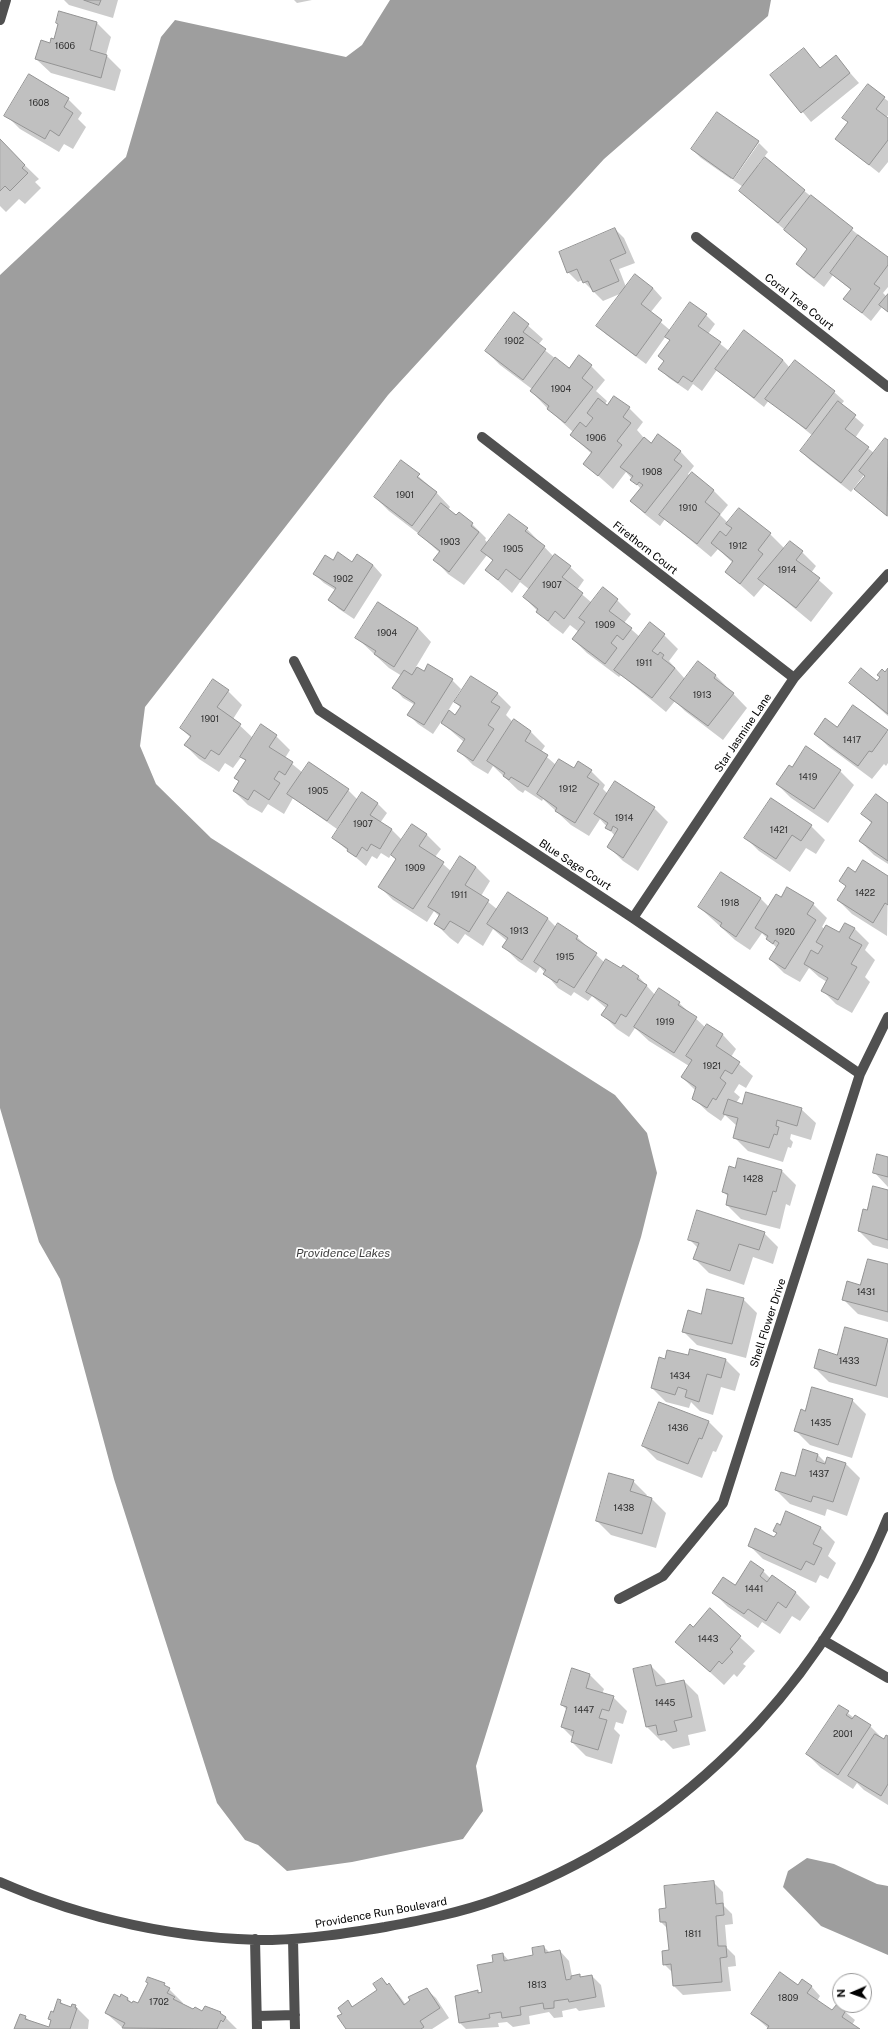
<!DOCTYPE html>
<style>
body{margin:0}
#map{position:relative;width:888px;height:2029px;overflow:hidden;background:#fff;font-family:"Public Sans",sans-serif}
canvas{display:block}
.north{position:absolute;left:832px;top:1973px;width:40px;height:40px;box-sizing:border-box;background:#fff;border:1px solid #999;border-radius:50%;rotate:268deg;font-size:11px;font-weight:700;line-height:16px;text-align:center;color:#000}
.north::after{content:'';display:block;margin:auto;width:14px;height:18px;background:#000;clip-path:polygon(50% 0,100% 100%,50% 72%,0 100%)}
</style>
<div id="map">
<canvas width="888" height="2029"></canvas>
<div class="north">N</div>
</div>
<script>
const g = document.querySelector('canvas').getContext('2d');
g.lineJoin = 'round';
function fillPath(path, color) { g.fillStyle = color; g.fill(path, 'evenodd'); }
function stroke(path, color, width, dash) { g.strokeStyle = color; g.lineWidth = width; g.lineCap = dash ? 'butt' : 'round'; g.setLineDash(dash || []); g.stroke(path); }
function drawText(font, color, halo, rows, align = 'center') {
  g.font = font + ' "Public Sans",sans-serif'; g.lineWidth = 3.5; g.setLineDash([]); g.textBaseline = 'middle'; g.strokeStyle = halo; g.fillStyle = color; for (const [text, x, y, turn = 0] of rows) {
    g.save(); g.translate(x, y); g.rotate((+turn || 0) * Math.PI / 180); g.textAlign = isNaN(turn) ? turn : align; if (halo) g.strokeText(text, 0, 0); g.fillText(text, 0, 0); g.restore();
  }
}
const water = new Path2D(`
 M390,0H771L768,16L604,159L388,395L145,707L140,746L156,784L211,838L615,1095L647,1133L657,1173L641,1237L476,1766L483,1811L463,1839L352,1862L287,1871L258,1845L245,1840L217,1803L114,1479L60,1279L39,1242L0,1108V275L126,157L161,37L175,20L346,57L362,45Z
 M807,1858L834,1864L877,1884L888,1886V1955L821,1926L783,1887L788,1871Z`);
const shadow = new Path2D(`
 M64,0H118L113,18L69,5Z
 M294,0H312L297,3Z
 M60,12L97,23L111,37L106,55L121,70L115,91L51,73L36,59L55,40L59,25Z
 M804,49L821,69L836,57L859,83L811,122L772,75Z
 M884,98L888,101V115L886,118L888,119V162L879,173L836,139Z
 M68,99L82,113L78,119L86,127L73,149L64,144L59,152L20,129L6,115Z
 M717,113L759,142L731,179L701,158L692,149Z
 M0,141L39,179L35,182L41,188L25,204L19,199L6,212L0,206Z
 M759,143L768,152L758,165L760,166L765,159L888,259V287L883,293L887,297L888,296V312L882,307L871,321L845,299L851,290L833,275L824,287L806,273L797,264L808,250L740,191L743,187L733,180Z
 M615,229L624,238L635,263L619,269L626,287L653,288L662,298L650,313L671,331L706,315L715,324L708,334L729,351L783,360L790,368L795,362L834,392L844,401L841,405L864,425L855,438L874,453L885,439L888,442V517L855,489L866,476L864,475L851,492L810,460L801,451L813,436L769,400L764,407L717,370L702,391L693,384L688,391L669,378L660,369L665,362L670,340L666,336L646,364L607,335L597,326L622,293L603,301L582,280L578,282L568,272Z
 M515,314L543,339L538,345L569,369L591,366L605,380L596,391L607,401L605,404L607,406L629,408L643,422L637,430L644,438L651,444L658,435L681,452L694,466L688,474L690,476L692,474L714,491L728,505L720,515L728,523L770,534L785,549L802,552L816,566L811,573L833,593L811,622L765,584L754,597L726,572L733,563L718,549L711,557L665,519L660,526L646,515L632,501L641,489L626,472L613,489L585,464L592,454L571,435L573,432L548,409L531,391L532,389L500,365L486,351Z
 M402,462L433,489L450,507L448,510L472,524L486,538L485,540L488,543L527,529L554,557L570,567L584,580L577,590L592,603L617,600L631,614L624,623L640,637L664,635L678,649L669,661L685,679L716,676L747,708L723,740L685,711L675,701L666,712L621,675L619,677L587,653L573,639L579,632L570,625L563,634L551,625L524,597L530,590L520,582L512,593L486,570L493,561L487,555L464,585L448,574L435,560L440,553L419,534L389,511L375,497Z
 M357,556L373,565L382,575L354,619L339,609L329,600L335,590L324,583L314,574L333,562L353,563Z
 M418,628L431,642L416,667L424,672L452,680L461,689L448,711L456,716L461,708L455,702L497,693L511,707L506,715L513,722L514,721L531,732L545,746L541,752L556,765L591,771L605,785L603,789L608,794L654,808L668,822L638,871L623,861L609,847L615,836L600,819L589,836L571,825L543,799L542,801L525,790L523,793L518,790L493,766L488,774L473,765L459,751L464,742L441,722L433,734L418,724L409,715L415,705L403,698L394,688L402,676L389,668L357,638Z
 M888,670V716L850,683H877Z
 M214,680L228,691L242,705L233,719L253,738L276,736L290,750L285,758L303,773L348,790L358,800L377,803L387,813L380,823L392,830L402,840L412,825L427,835L441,849L435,857L452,872L476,867L490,881L481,896L498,910L508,894L548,919L557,928L577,937L605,963L638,976L655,995L679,1003L706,1028L707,1025L723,1035L736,1049L731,1057L753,1076L746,1088L739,1084L734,1092L740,1097L736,1103L743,1105L801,1109L816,1123L811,1140L791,1134L790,1139L793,1142L791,1148L788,1147L783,1162L748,1151L734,1137L737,1126L725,1115L721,1121L708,1112L693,1098L696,1091L682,1077L689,1066L649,1041L635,1028L629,1037L617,1029L603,1015L607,1009L592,996L588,1001L574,992L571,996L558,988L540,967L536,973L518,961L504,947L507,941L493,929L483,946L465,934L458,944L450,938L436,924L440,917L434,911L427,922L393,900L379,886L397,860L391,855L389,858L381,853L377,859L372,856L366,866L333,838L343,824L341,823L337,829L293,798L284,814L268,804L262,813L248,805L234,791L240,782L236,778L246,761L241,757L233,768L225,763L219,772L199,759L185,745L191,738L181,728Z
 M853,706L888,732V763L886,766L884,764L872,779L829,747L815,734L837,728Z
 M792,768L840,771L854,785L828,823L791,798L777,784Z
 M771,799L811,826L825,840L816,854L806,848L790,872L759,851L745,837Z
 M888,804V864L874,855L860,841L872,824L863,814Z
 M722,873L761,899L769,907L781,899L788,888L813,904L827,918L822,927L825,929L840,934L846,924L855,929L869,943L865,950L875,960L865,977L870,982L852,1013L836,1004L822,990L827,982L819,977L809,968L800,982L784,973L770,959L777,948L762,933L750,950L735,940L699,907Z
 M855,873L888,877L887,936L852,914L838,900L847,887L841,881Z
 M888,1158V1187L874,1172Z
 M736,1169L782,1171L796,1185L790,1206L786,1204L780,1229L741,1219L727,1205L729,1197L723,1192Z
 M888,1191V1249L873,1245L859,1231L864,1211L868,1212Z
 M764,1233L778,1247L773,1264L753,1257L744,1285L709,1273L695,1259L698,1248L689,1239Z
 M888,1265V1322L858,1314L844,1300Z
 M743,1299L757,1313L746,1358L697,1345L683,1331Z
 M846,1328L888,1340V1398L829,1382L815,1368L838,1356Z
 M690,1350L726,1360L740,1374L735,1391L721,1387L713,1415L700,1411L691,1402L689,1408L666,1402L652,1388L666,1360L688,1357Z
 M852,1400L866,1414L852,1458L810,1445L796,1431L806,1412Z
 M709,1422L723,1436L716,1452L713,1451L702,1478L657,1460L643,1446Z
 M804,1451L818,1455L826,1463L828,1458L846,1464L860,1478L847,1516L827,1509L825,1516L790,1504L776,1490L795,1478Z
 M633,1481L647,1495L646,1497L652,1499L666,1513L656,1548L611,1535L597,1521Z
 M787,1512L821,1528L835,1542L828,1556L836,1563L828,1579L820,1575L816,1583L763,1559L749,1545L775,1538L777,1534L774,1531L781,1526Z
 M763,1571L771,1579L772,1577L796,1593L810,1607L800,1621L792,1616L780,1634L762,1622L758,1628L728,1607L714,1593L735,1587Z
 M710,1610L755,1651L743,1664L746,1666L737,1677L734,1674L724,1685L677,1642L693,1628Z
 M651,1666L665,1680L666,1684L684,1681L698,1695L706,1731L688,1735L690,1745L673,1749L664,1740L661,1741L647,1727Z
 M590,1675L604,1689L602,1694L613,1697L627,1711L623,1724L616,1722L614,1729L620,1735L612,1764L586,1756L572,1742L573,1738L562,1727L567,1710L562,1705Z
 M839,1706L854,1718L870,1726L884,1740L888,1737V1805L864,1790L857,1783L853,1789L821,1768L807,1754Z
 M713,1882L723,1892L724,1906L732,1914L733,1924L725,1925L727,1948L735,1956L736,1966L728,1967L731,1991L683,1995L674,1986L673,1973L664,1964L670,1951L668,1929L661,1922L660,1910L667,1909Z
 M544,1947L550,1953L560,1951L569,1961L572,1976L579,1975L582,1978L592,1976L601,1985L605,2007L579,2011L576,2008L562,2011L563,2017L554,2018L549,2012L529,2016L530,2024L513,2027L507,2022L498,2023L499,2027L466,2029L460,2023L477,1991L480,1994L483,1993L494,1962L503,1954L509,1961L535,1956Z
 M382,1979L398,1994L406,2005L426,1989L436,1998L449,2018L432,2029H347L343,2014L348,2002L353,2007L378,1990Z
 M156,1980L169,1989L183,2003L182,2005L194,2011L203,2012L212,2008L225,2017L237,2029H124L106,2013L115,1995L128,1999L133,2004L139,2005L149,1984L147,1982L155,1981Z
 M798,1986H811L820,1996L817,2001L833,2012L837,2005L855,2020L852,2025L858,2029H769L752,2014Z
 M60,2001L65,2006L72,2008L75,2006L89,2020L88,2029H16L25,2017L30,2021L49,2028L51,2021L49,2019Z`);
const building = new Path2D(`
 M84,0H101L99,5Z
 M59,11L97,22L90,50L107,55L101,78L35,59L41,40L50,43L51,38L54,39L58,24L56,23Z
 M804,48L820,68L836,55L850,73L801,113L770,75Z
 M29,74L69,98L64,107L73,113L59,136L50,130L45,139L4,116Z
 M868,84L885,97L876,109L888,118V140L869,165L835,139L848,122L842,118Z
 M717,112L759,141L733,179L691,149Z
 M0,139L25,165L22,168L28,173L10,191L5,186L0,191Z
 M765,157L805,190L778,223L739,191Z
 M811,195L853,228L814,278L796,264L807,249L784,230Z
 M615,228L626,253L610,260L619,281L593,292L588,281L583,283L577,269L567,273L559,252Z
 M858,235L888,257V265L874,284L880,288L862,313L843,299L851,289L830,273Z
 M635,274L653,288L641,304L662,320L636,356L596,326Z
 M888,294V312L879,305Z
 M690,302L707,314L698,326L721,342L692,382L683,376L678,383L658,369L664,361L658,356L670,340L665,337Z
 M514,312L529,324L523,332L546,349L523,380L485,351Z
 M744,330L783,360L754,398L715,369Z
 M579,355L592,365L582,378L593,387L565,423L547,409L549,406L530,391L555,357L569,368Z
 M795,360L835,391L806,429L765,399Z
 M614,396L630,407L623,417L631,423L617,441L622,445L598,476L583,464L592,452L570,435L580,422L586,427L593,418L587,413L598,398L607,405Z
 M838,401L856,415L845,429L869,447L841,483L800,451Z
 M658,434L681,451L674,460L682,466L645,513L630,501L643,485L639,482L637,485L630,480L633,476L620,467L644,437L651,443Z
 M885,438L888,440L887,516L854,489L865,476L859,471Z
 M401,460L420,474L417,477L437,492L412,526L374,497Z
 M692,472L714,490L705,502L720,514L697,544L659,515Z
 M441,503L456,515L459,512L473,523L471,526L479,532L449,572L433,560L440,551L418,534Z
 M739,508L771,533L758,550L763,554L740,584L725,572L733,561L711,543L720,531L726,536L732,528L726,524Z
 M509,514L528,528L525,531L545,546L520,580L506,569L498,580L485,570L493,560L481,551Z
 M790,541L803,551L796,560L820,578L796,608L758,579Z
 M338,552L352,562L357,554L373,565L344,611L328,600L336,588L313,574L325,555L333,560Z
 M555,554L571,566L562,577L583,593L564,619L555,611L548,621L536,612L538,609L523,597Z
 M603,587L618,599L609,611L632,628L623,640L617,635L611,643L617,648L605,664L572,639L585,622L579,618Z
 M378,602L418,628L394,667L374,654L376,651L355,638Z
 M650,622L665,634L652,651L658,655L660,652L664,655L662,658L675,668L652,698L614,670Z
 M698,661L716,675L714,678L734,693L708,726L670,698Z
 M428,664L453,679L424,725L407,715L415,703L392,688L404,670L412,675L417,667L424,671Z
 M861,668L877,681L880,677L877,675L882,669L885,672L888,668V714L849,683Z
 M471,676L498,693L491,702L500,707L488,725L494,729L473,761L457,751L465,739L441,723L449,710L455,715L461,706L454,702Z
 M213,679L229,690L217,707L241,724L219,755L211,750L205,759L184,745L191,736L180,728Z
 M853,705L888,730L872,752L869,751L858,766L814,734L825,718L837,727Z
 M514,719L531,731L525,741L548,755L528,787L511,777L509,780L503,776L505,773L487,761Z
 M261,724L277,735L269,747L293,762L285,775L279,771L274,779L280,783L269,800L254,790L248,800L233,791L239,781L234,778L246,760L240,757Z
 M806,746L841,770L814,809L776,784L789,765L792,767Z
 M559,759L574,768L578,761L592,770L587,777L599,784L575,823L555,811L557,808L537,794Z
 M309,762L349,789L327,821L287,794Z
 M615,781L655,807L623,858L607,847L618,829L613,826L611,831L605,828L608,823L594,814Z
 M362,792L378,803L370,815L392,829L380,849L371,844L367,851L362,847L356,857L347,851L348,849L332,838Z
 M876,794L888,803V861L859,841L872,822L861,814Z
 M771,798L812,825L801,841L792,835L776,859L744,838Z
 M412,824L427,834L419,846L444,862L413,909L378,887L396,859L391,855Z
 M460,856L476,867L465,885L489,900L469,932L450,921L444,930L434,924L440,914L428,907Z
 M863,860L888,876V905L885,903L873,923L837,900L846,886L839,881L848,867L855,872Z
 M721,872L761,898L736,937L720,926L722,923L698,907Z
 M787,887L814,903L807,914L816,920L785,969L769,959L779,943L775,940L773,944L766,939L768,936L755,928L776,894L781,897Z
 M508,892L548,918L522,960L502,947L508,938L487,924Z
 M558,923L578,936L576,939L597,953L574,988L559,979L557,983L543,974L546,970L534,962Z
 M845,923L855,928L849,938L862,945L851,964L857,967L838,1000L821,991L828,978L804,964L811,950L818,954L823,946L816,942L826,925L839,932Z
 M606,959L621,968L623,965L639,976L637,979L647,985L626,1017L621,1014L615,1024L601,1015L608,1005L586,992Z
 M659,988L680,1002L678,1005L697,1017L674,1053L634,1027Z
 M707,1024L723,1034L716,1046L740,1062L732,1074L725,1070L720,1078L726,1083L716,1100L713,1098L707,1108L692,1099L696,1087L681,1077L692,1060L686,1056Z
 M746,1092L802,1108L797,1126L777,1120L776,1126L779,1127L777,1135L774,1134L769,1148L733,1138L738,1118L723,1114L728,1099L742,1104Z
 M877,1154L888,1157V1177L873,1173Z
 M738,1158L782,1170L776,1192L773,1191L766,1215L726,1205L728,1194L722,1192L729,1166L735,1168Z
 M873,1186L888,1190V1240L858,1231L863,1209L867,1210Z
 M697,1210L765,1232L759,1250L739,1244L730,1271L693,1259L699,1243L688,1240Z
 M868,1259L888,1264V1312L842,1300L847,1281L860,1285Z
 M707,1289L744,1298L732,1344L682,1332L688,1310L701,1314Z
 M845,1327L888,1339L876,1386L814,1368L819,1349L837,1355Z
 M690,1349L726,1359L721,1378L707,1374L699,1402L685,1397L687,1390L678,1387L675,1395L651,1388L659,1357L665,1359L667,1350L688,1355Z
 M812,1387L853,1399L838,1445L794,1431L801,1409L805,1411Z
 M659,1402L709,1421L702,1439L699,1438L688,1464L642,1446Z
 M803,1449L818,1454L816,1461L825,1464L827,1457L846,1463L833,1502L813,1496L811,1502L775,1490L781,1472L795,1476Z
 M609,1473L634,1480L630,1491L652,1498L642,1534L596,1521Z
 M786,1511L821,1527L813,1544L822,1548L814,1565L806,1561L801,1570L748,1546L755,1528L774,1537L777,1533L773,1531L777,1523L780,1525Z
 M751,1561L764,1570L760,1576L767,1582L772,1575L796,1592L786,1608L778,1602L766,1621L748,1609L744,1614L712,1593L723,1577L735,1585Z
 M710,1608L741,1636L730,1649L733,1652L722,1664L719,1661L710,1672L675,1642L690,1624L693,1627Z
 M651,1665L656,1686L684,1680L692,1717L674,1721L677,1731L658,1735L656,1725L646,1727L633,1669Z
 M572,1668L590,1674L586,1688L614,1696L609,1711L602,1709L599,1718L607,1720L598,1750L571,1742L574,1731L561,1727L567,1707L561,1705Z
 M839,1705L849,1711L846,1715L852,1719L855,1715L871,1725L838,1775L806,1754Z
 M875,1734L884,1739L886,1735L888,1736V1784L881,1796L848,1776Z
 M714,1881L716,1904L723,1903L724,1915L716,1916L718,1946H726L727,1957L720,1958L722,1982L673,1986L671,1964L663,1965L662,1951L669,1950L666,1922H660L659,1909L666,1908L664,1886Z
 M544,1946L545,1953L560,1950L566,1980L571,1979V1976L580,1974V1977L592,1975L596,1997L569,2002L568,1999L554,2001V2008L544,2009L543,2003L520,2007L521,2015L502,2018L501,2012L489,2014L490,2018L459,2023L455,1996L478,1990V1993L482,1992L477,1965L493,1962L492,1955L503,1953L504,1961L533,1955L532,1948Z
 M780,1972L798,1985L802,1979L812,1986L807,1993L832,2010L837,2004L846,2010L842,2017L860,2029H767L769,2026L751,2014Z
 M148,1977L165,1983L164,1985L170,1988L167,1993L175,1997L173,1999L193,2009L195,2007L202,2011L205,2006L221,2012L220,2013L226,2017L223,2022L221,2020L217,2029L122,2028L125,2023L105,2013L114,1994L120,1997L121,1994L128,1998L127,2000L132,2003L133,2001L138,2003L148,1983L146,1982Z
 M382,1978L387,1985L389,1983L404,2005L410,2000L408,1997L427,1988L440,2008L420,2021L424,2027L421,2029H346L337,2016L342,2014L338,2008L348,2000L352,2007L377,1990L373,1984Z
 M58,1999L61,2000L60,2003L71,2007L72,2004L76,2005L75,2008H77L70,2029H14L20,2014L26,2016L25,2019L49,2027L51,2020L48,2019L51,2011L53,2012Z`);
const minor = new Path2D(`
 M0,20L6,0
 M696,237L888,387
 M482,437L794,678
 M294,661L319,710L633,918L860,1074
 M633,918L794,678L888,574
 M619,1599L663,1576L723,1503L860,1074L888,1017
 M823,1640L888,1678
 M0,1882C84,1919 180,1940 272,1940C310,1939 348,1933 385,1927C422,1920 459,1913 495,1900C673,1836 818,1692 888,1517
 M255,1939L257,2029
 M293,1939L295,2029
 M257,2016L295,2015`);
const numberNames = [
 ["1606",65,46],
 ["1608",39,103],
 ["1902",514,341],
 ["1904",561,389],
 ["1906",596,438],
 ["1908",652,472],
 ["1901",405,495],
 ["1910",688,508],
 ["1903",450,542],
 ["1912",738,546],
 ["1905",513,549],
 ["1914",787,570],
 ["1902",343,579],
 ["1907",552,585],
 ["1909",605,625],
 ["1904",387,633],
 ["1911",644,663],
 ["1913",702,695],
 ["1901",210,719],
 ["1417",852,740],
 ["1419",808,777],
 ["1912",568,789],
 ["1905",318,791],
 ["1914",624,818],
 ["1907",363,824],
 ["1421",779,830],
 ["1909",415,868],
 ["1422",865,893],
 ["1911",459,895],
 ["1918",730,903],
 ["1913",519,931],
 ["1920",785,932],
 ["1915",565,957],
 ["1919",665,1022],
 ["1921",712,1066],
 ["1428",753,1179],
 ["1431",866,1292],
 ["1433",849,1361],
 ["1434",680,1376],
 ["1435",821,1423],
 ["1436",678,1428],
 ["1437",819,1474],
 ["1438",624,1508],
 ["1441",754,1589],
 ["1443",708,1639],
 ["1445",665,1703],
 ["1447",584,1710],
 ["2001",843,1734],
 ["1811",693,1934],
 ["1813",537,1985],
 ["1809",788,1998],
 ["1702",159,2002]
];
const streetNames = [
 ["Coral Tree Court",799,302,38],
 ["Firethorn Court",645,548,38],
 ["Star Jasmine Lane",743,733,-56],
 ["Blue Sage Court",575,865,33],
 ["Shell Flower Drive",768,1323,-72],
 ["Providence Run Boulevard",381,1913,-10]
];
const waterNames = [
 ["Providence Lakes",343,1253]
];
fillPath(water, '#9e9e9e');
fillPath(shadow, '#0003');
fillPath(building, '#c0c0c0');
stroke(building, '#949494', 1);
stroke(minor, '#505050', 10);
drawText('9px', '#303030', null, numberNames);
drawText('11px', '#000', '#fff', streetNames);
drawText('italic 12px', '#3f3f3f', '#fff', waterNames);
</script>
